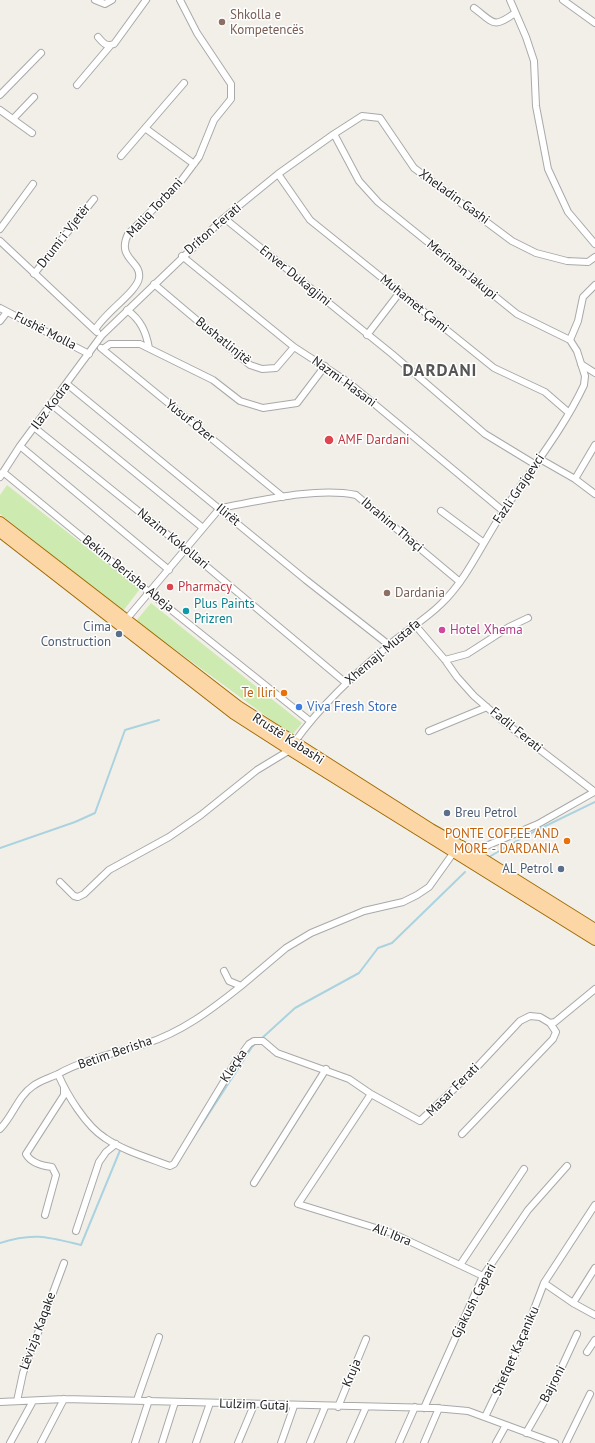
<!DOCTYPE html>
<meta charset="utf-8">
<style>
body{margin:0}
canvas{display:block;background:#f2efe9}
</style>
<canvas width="595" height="1443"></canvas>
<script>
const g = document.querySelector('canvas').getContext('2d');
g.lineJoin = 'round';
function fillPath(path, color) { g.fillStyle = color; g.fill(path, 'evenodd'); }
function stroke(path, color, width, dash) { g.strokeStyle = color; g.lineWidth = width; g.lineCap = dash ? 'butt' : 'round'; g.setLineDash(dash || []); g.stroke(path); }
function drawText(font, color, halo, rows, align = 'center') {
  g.font = font + ' "PT Sans",sans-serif'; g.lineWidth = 3; g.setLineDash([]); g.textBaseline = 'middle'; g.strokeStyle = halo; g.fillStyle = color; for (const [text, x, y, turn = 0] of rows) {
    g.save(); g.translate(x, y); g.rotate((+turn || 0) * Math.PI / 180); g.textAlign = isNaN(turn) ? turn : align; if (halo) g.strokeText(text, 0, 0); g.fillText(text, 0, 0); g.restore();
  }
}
const grass = new Path2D(`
 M7,485L140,589L123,611L0,514V495Z
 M151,603L302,723L292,735L136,621Z`);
const stream = new Path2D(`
 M0,848L75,822L95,813L125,730L159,720
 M489,857L527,835L595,802
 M261,1039L295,1008L359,973L378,948L392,943L465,872
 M186,1149L252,1047L256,1043
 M0,1243C34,1232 48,1237 81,1245L121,1148`);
const minor = new Path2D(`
 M95,0L105,4L112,0
 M510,0L526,37L534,61L536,106L548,169L568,212L595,244
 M563,0L595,23
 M474,8C494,23 493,29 515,13
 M98,37C103,43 106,47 114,44L146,0
 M77,85L110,46
 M0,95L41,53
 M0,110L32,133
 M13,119L34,97
 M145,128L194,164
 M121,156L184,83
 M278,174L310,220L494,368L545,392L568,412
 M224,218L392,354L485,434L536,465
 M0,229L33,184
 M0,241L97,332
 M182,256L294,347L348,382L503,511
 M34,274L94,199
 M154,284L250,365L262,369L276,368L294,347
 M0,308L89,354
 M127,310C141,320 146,332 149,348
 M0,321L7,312
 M95,330C104,313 137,292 139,278C142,261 116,259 128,234L178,185L199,157L214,120L231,99V84L197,33L180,0
 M367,335L400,292
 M570,340L578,321L583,297L595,285
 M101,348L283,497
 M103,349L110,344H140L213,380L240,401L263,408L297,403L325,366
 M581,364L595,373
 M67,384L306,580L389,645
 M52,405L203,528
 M35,428L193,555L346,683
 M20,446L169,570
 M540,459L575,479L595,494
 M3,472L150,593L310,721
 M0,477L20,446L102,335L224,218L278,174L334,134L362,116L380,118L414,168L512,241L536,253L567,261L588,262L595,257
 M575,479L595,445
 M441,511L484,543
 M125,621L220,508C260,501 315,487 356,495L460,582
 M415,625L445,660L457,677L474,696L504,722L595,792
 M445,660L467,654L509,627L528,618
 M429,731L487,707
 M294,743C320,706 354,675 388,646C405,631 425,620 441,604C468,578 482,543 503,512C530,470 563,430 584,385L585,376L577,351L570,340L517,314L378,202L359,181L334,134
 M472,852L538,824L594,792
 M60,882L74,896L78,897L84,894L109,870L169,837L201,815L257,770L290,750
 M224,971L229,981L241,986L286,948L311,933L364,911L403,902L417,895L429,887L454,852
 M550,1023L555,1022L595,989
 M58,1074C67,1095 86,1126 105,1138C124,1151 149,1158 170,1166L174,1164L235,1063L249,1044L254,1041H263L277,1053L349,1079L371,1094
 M0,1129C13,1116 18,1096 33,1086C41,1080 50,1078 58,1074C85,1059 116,1053 145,1044C182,1032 211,1010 241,986
 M462,1134L553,1039L556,1032L550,1023L540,1017L530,1016L520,1021L476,1068L420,1121L371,1094L298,1204L392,1233L483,1276
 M254,1183L326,1069
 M45,1215L56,1175L52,1167C43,1166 31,1163 26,1154L64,1095V1088
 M76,1231L99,1162L106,1152L116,1144
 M460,1265L524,1169
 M544,1283L573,1303L595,1315
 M573,1303L595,1268
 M587,1352L595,1340
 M137,1400L159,1337
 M17,1401L23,1373L64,1263
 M0,1402L64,1399L435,1408L468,1411L555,1443
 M338,1407L366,1339
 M424,1408L483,1276L528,1210L567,1166
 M485,1417L523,1338L544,1283L595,1205
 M526,1433L552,1388L577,1334
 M10,1443L33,1401
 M41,1443L64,1399
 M135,1443L149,1400
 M162,1443L175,1402
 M196,1443L210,1403
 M238,1443L254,1405
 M281,1443L294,1406
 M310,1443L325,1407
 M350,1443L366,1407
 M399,1443L415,1407
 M424,1443L439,1408
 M496,1443L506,1425
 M566,1443L590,1394`);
const primary = new Path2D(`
 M0,522L238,706L431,829L472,852L595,929
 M0,532L234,714L290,750L595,940`);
const markers = [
 [222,22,4,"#8d6e63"],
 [329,440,5,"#e0444e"],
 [170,587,4,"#e0444e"],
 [387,593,4,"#8d6e63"],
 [186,611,4,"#0f9aa8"],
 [442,630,4,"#d1479c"],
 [119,634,4,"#5c6f8a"],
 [284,693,4,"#e8710a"],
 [299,707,4,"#3f7fe0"],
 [447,813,4,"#5c6f8a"],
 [567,841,4,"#e8710a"],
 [561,869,4,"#5c6f8a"]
];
const educationNames = [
 ["Shkolla e",230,15],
 ["Kompetencës",230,30],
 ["Dardania",395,593]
];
const streetNames = [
 ["Xheladin Gashi",454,197,36],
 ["Maliq Torbani",155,208,-47],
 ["Driton Ferati",213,229,-41],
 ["Drumi i Vjetër",64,236,-52],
 ["Meriman Jakupi",462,270,39],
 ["Enver Dukagjini",295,276,39],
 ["Muhamet Çami",414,304,39],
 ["Fushë Molla",45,331,27],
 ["Bushatlinjtë",223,341,39],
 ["Nazmi Hasani",344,382,36],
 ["Ilaz Kodra",51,406,-53],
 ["Yusuf Özer",190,421,39],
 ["Fazli Grajqevci",519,489,-56],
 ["Ilirët",228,515,39],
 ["Ibrahim Thaçi",392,525,40],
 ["Nazim Kokollari",173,539,39],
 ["Bekim Berisha Abeja",128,574,39],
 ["Xhemajl Mustafa",383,652,-40],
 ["Fadil Ferati",516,730,39],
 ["Rrustë Kabashi",288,739,33],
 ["Betim Berisha",115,1053,-19],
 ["Kleçka",234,1066,-56],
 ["Masar Ferati",453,1090,-45],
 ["Ali Ibra",392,1235,22],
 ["Gjakush Capari",474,1301,-63],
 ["Lëvizja Kaqake",38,1331,-70],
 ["Shefqet Kaçaniku",516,1351,-66],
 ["Kruja",352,1373,-67],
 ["Bajroni",553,1384,-63],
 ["Lulzim Gutaj",254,1405,2]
];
const healthNames = [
 ["AMF Dardani",338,440],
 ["Pharmacy",178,587]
];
const cultureNames = [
 ["Plus Paints",194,604],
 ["Prizren",194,619]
];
const serviceNames = [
 ["Cima",111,627],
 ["Construction",111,642],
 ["Breu Petrol",455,813,"left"],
 ["AL Petrol",553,869]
];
const hotelNames = [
 ["Hotel Xhema",450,630]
];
const foodNames = [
 ["Te Iliri",276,693],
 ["PONTE COFFEE AND",559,834],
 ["MORE - DARDANIA",559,849]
];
const shopNames = [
 ["Viva Fresh Store",307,707]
];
const districtNames = [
 ["DARDANI",440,371]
];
fillPath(grass, '#cdebb0');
stroke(stream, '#aad3df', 2);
stroke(minor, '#a9a9a9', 8);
stroke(primary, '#a06b00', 12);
stroke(minor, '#fff', 6);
stroke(primary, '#fcd6a4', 10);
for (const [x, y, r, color] of markers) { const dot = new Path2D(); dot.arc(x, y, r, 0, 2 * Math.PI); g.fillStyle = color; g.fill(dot); stroke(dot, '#fff', 1.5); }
drawText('13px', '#785e54', '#fff', educationNames, 'left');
drawText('13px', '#222', '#fff', streetNames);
drawText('13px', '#be3a42', '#fff', healthNames, 'left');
drawText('13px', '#0d838f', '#fff', cultureNames, 'left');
drawText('13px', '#4e5e75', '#fff', serviceNames, 'right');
drawText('13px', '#b23c85', '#fff', hotelNames, 'left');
drawText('13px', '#c56008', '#fff', foodNames, 'right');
drawText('13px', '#366cbe', '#fff', shopNames, 'left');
g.letterSpacing = '1px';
drawText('bold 17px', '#555', '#fff', districtNames);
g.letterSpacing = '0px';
</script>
